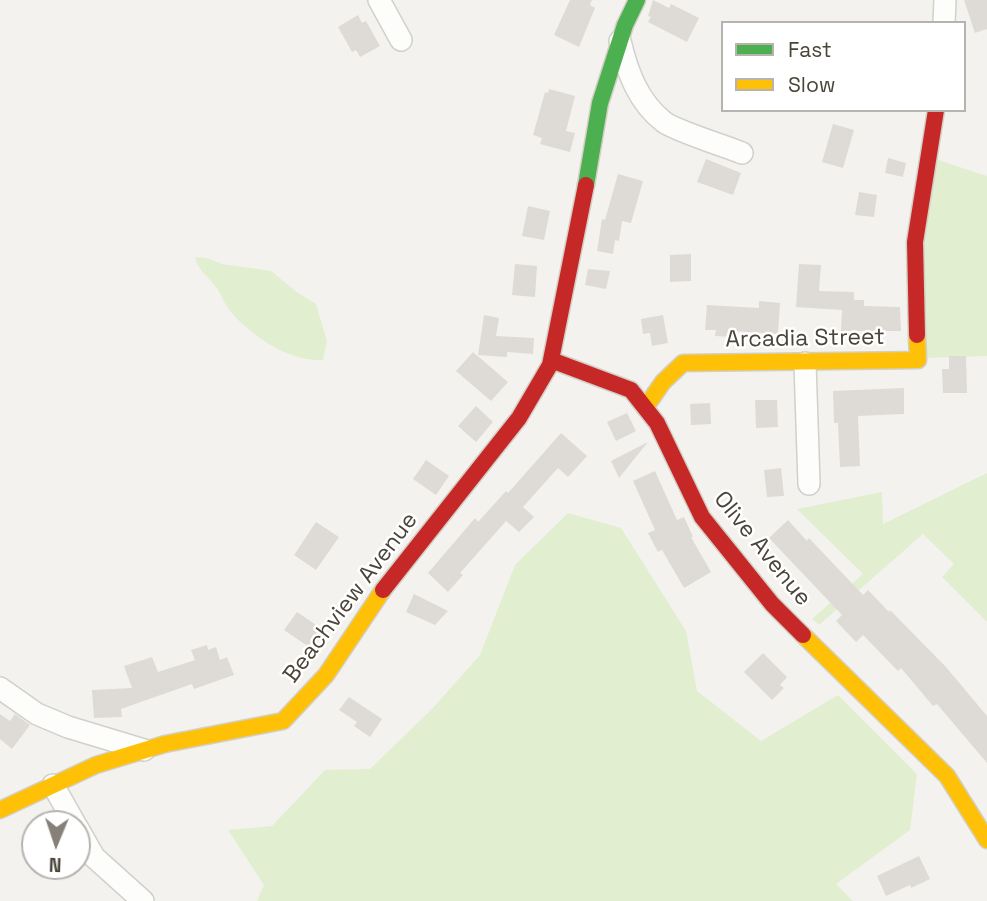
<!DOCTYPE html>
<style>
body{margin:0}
#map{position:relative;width:987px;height:901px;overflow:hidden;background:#f4f2ee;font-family:"Space Grotesk",sans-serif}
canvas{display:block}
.legend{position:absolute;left:721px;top:21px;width:245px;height:91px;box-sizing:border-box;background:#fff;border:2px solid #b7b4b0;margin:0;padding:9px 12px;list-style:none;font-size:21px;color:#4b4439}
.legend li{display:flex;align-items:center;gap:14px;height:35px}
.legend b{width:35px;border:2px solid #b7b4b0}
.north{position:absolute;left:21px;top:810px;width:70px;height:70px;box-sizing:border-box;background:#fff;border:2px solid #b7b4b0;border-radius:50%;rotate:182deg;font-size:19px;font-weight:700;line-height:28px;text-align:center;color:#4b4439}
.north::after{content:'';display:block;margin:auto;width:24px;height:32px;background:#868178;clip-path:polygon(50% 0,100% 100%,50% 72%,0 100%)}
</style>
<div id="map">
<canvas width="987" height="901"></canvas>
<ul class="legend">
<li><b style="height:9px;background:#4caf50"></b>Fast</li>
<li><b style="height:9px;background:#ffc107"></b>Slow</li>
</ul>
<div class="north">N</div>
</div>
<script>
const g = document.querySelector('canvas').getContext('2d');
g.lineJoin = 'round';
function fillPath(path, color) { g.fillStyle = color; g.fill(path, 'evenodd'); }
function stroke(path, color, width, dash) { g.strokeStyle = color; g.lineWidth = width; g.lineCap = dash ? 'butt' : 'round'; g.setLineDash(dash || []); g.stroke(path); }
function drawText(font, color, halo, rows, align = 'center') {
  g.font = font + ' "Space Grotesk",sans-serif'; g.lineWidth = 5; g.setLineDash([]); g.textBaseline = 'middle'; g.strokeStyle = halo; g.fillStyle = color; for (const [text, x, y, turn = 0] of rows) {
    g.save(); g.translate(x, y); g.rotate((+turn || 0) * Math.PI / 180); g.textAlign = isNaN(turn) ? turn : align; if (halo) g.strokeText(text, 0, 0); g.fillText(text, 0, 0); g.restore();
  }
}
const green = new Path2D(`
 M935,159L987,176V356L925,358L924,238Z
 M195,257L206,258L222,264L271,271L298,293L316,304L327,341L323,360C289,362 251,336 230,311C224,304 222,295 216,287C208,276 198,271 195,257Z
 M987,473V622L942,577L954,564L923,534L819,625L812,619L863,574L797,509L882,492L883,524Z
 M568,513L621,528L686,631L697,691L761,741L838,695L917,774L910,830L836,884L853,901H257L264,885L228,830L272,826L325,770L370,769L432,709L480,655L515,565Z`);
const building = new Path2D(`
 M570,0H592L590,5L595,8L579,47L554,35Z
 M653,0L669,8L671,4L699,18L687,42L648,22L651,17L648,16Z
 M964,0H987V29L975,33Z
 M358,15L362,23L366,21L380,46L360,57L356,50L352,52L338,27Z
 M549,89L575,96L566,131L575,133L570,152L540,144L542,138L533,135L545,92L548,93Z
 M833,124L854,130L843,168L822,162Z
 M888,158L906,163L903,177L885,173Z
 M706,159L741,173L733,195L697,182Z
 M618,174L643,181L631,223L622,221L619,241L615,240L613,254L597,251L602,219L605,220Z
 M859,192L877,195L874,217L855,215Z
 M528,206L550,211L544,240L522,236Z
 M691,254V281L670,282V255Z
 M515,264L537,266L535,297L512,295Z
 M799,264L821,265L819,291L854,292V300H864V306L900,307L901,331H841L842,310L796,307Z
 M588,269L610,271L606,289L585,285Z
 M759,301L780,303L778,334L733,331V337L715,336L716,330H705L707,305L759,308Z
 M484,315L499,318L496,336L534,338L533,354L507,352V357L478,355Z
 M663,315L668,343L652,346L650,333L643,334L641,319Z
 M473,352L508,382L491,401L456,371Z
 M949,356H966L967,393H943L942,369H949Z
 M904,388V414L858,416L860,466L840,467L838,423H834L833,391Z
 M755,400H777L778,427L756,428Z
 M710,403L711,424L691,425L690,404Z
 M476,406L493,422L476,442L458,426Z
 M627,413L636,431L616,441L607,422Z
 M561,433L587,456L568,477L558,468L523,507L534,517L519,532L506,521L460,573L463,575L448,592L428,573L475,518L478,522L506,491L508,493Z
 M648,442L619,478L611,461Z
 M426,460L449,476L436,495L413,479Z
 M781,468L784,496L767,497L764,470Z
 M655,471L677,520L684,517L693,537H691L711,572L684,588L662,550L658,552L648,533L655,530L633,481Z
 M788,520L807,541L809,538L863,595L868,590L889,612L890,610L946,667L987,716V763L937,704L933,706L901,668L898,671L863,635L856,642L836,621L842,615L769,538Z
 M316,522L339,537L316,570L294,555Z
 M414,594L448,611L435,625L406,612Z
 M297,612L325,631L312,649L284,630Z
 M207,645L208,650L216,647L220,660L227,657L234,675L194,689L192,684L121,709L122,717L94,718L92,690L132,688L124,666L152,657L158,672L195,660L191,650Z
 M763,653L787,677L780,685L784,688L772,700L744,672Z
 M349,697L382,719L370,737L354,726L357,722L339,710Z
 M0,714L10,721L15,714L30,725L12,749L0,739Z
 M919,856L930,879L911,888L910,885L886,896L877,876Z`);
const street = new Path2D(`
 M379,0L401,40
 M944,23L945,0
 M620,41C627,71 638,102 664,122C676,131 725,146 742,153
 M805,363L809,484
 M0,688L37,714L68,727L144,750
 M53,785L75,824
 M77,827L94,857L143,901`);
const fast = new Path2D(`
 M586,185L600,103L625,25L637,0`);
const slow = new Path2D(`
 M645,408L663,382L683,363L918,360L917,335
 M803,635L947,776L987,840
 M0,810L96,765L165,744L283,721L326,675L383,590`);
const jam = new Path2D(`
 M917,335L915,242L936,110
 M551,360L631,390L657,423L702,517L772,604L803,635
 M383,590L519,418L550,365L586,185`);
const streetNames = [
 ["Arcadia Street",805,339,-1],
 ["Olive Avenue",762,549,51],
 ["Beachview Avenue",351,598,-53]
];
fillPath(green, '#e1eecf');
fillPath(building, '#dedbd6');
stroke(street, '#d2d0cb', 24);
stroke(fast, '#d3cfc5', 19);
stroke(slow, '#d3cfc5', 19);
stroke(jam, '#d3cfc5', 19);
stroke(street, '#fdfdfc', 21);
stroke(fast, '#4caf50', 16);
stroke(slow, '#ffc107', 16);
stroke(jam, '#c62828', 16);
drawText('23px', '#4b4439', '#fff', streetNames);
</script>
